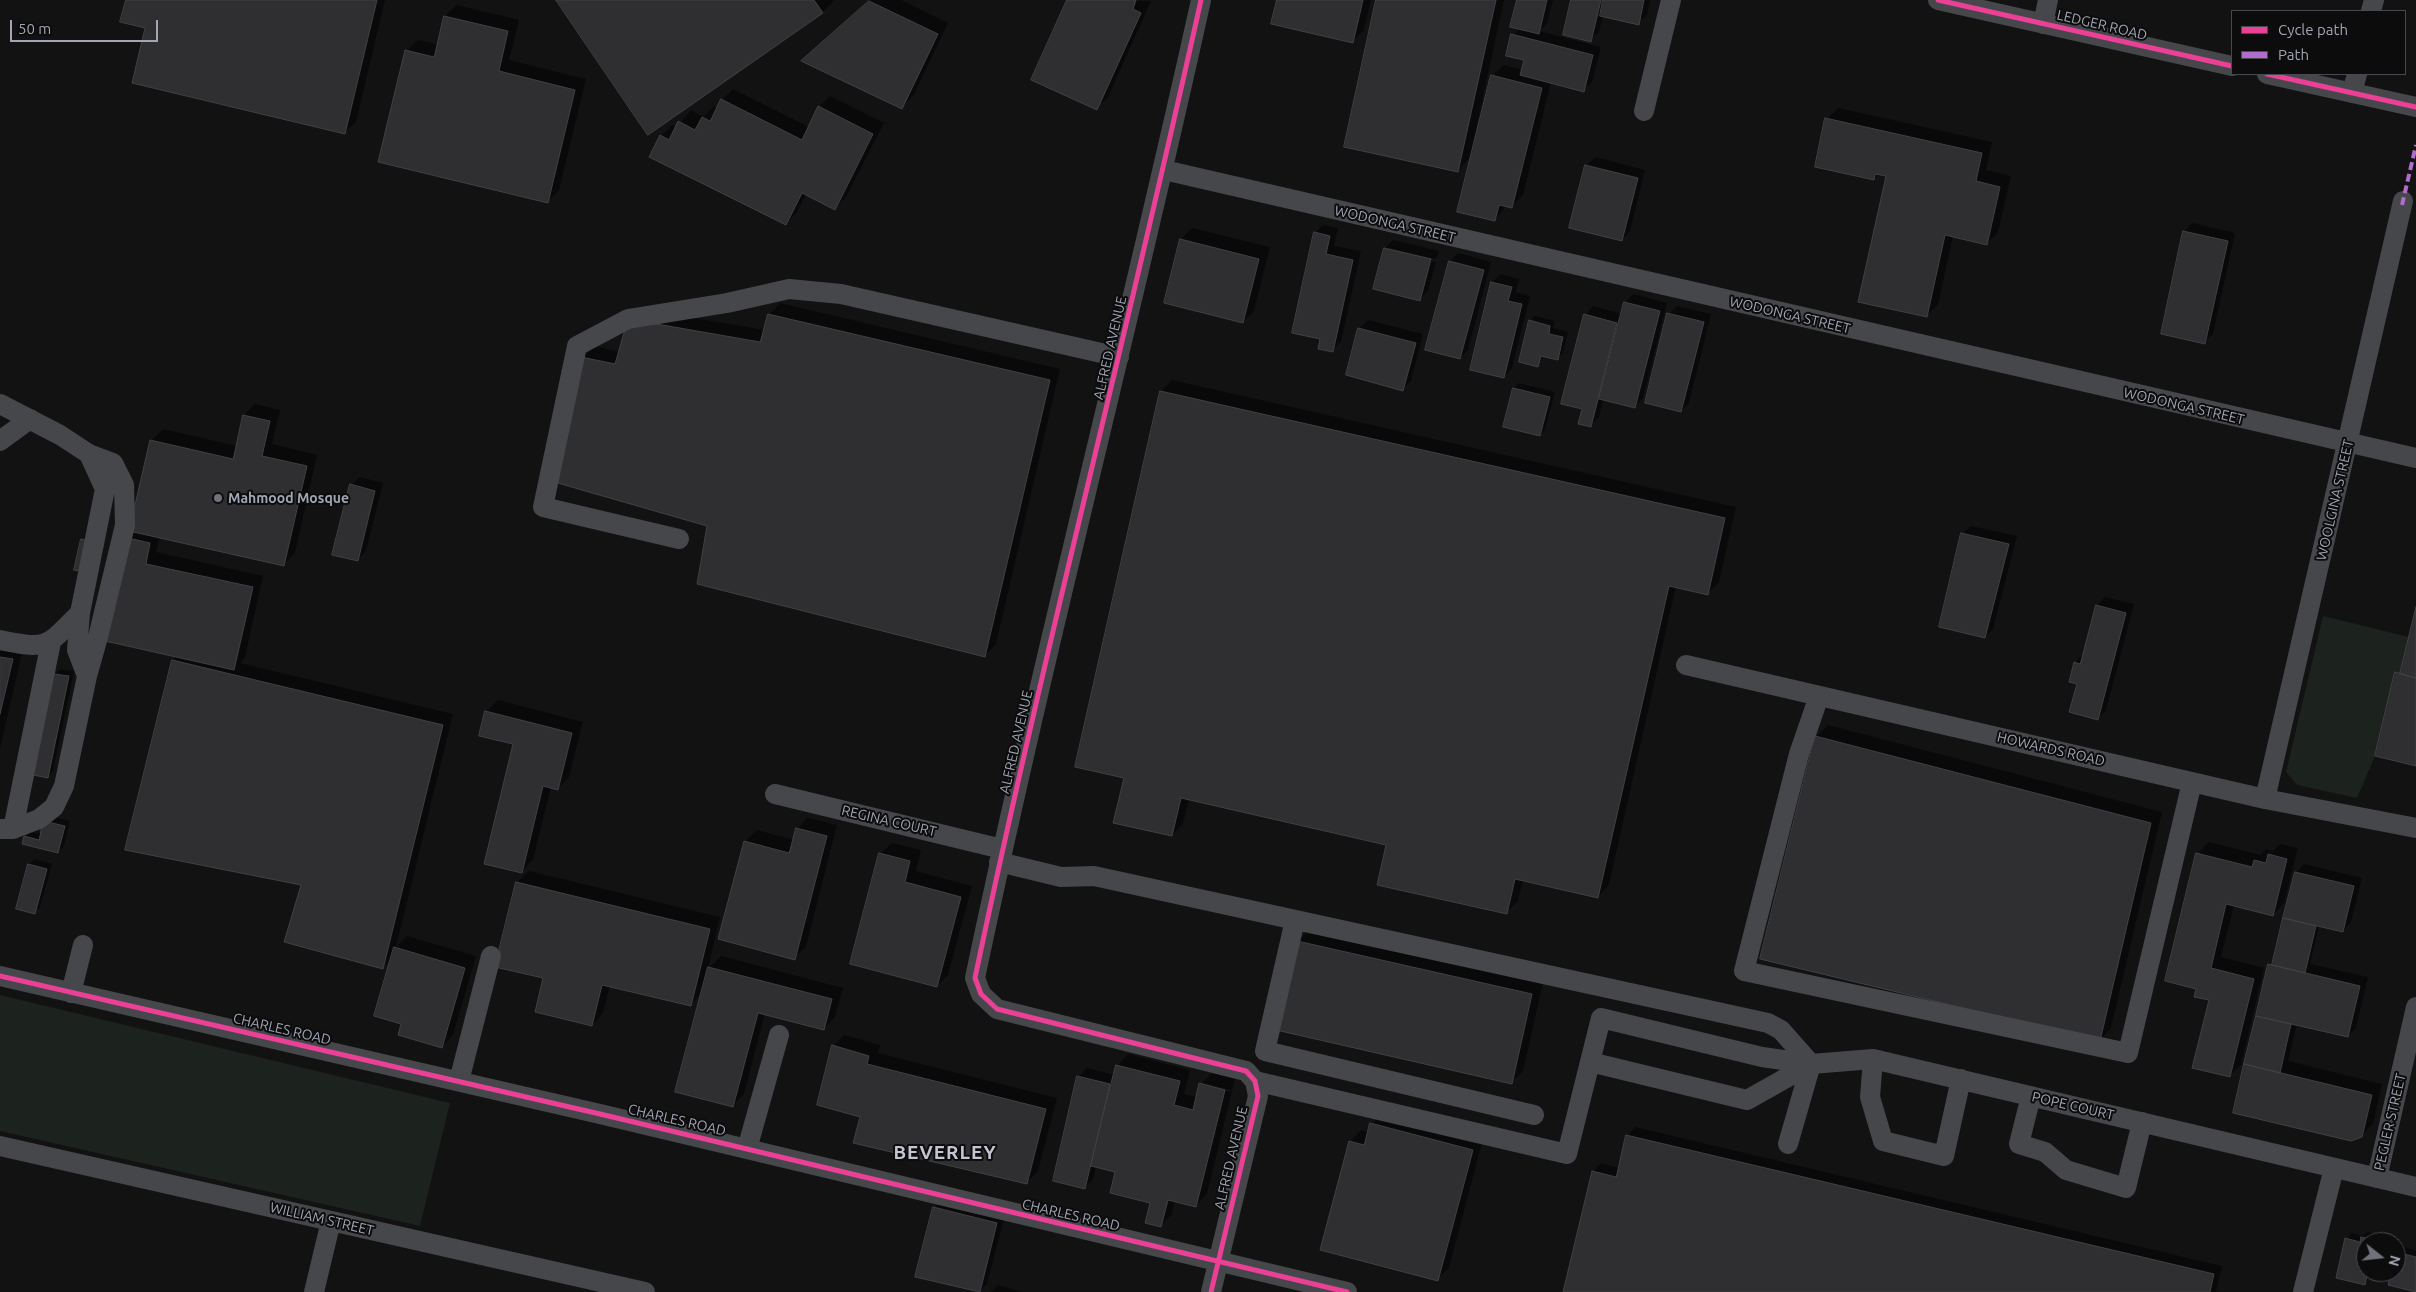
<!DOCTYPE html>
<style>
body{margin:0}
#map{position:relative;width:2416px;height:1292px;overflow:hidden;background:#121212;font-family:Ubuntu,sans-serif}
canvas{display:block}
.legend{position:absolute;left:2231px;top:10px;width:175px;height:65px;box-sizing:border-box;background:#0c0c0d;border:1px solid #484950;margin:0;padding:6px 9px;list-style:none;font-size:15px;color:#a1a5b4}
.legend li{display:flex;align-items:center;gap:10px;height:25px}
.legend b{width:25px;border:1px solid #484950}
.north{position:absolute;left:2356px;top:1232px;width:50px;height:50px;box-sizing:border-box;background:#0c0c0d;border:1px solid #484950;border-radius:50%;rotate:106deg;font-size:14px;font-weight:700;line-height:20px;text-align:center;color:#a1a5b4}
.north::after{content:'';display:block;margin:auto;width:18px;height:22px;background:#6f727b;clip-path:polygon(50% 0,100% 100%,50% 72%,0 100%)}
.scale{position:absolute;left:10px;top:20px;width:148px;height:22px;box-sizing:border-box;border:2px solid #a1a5b4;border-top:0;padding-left:6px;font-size:15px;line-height:18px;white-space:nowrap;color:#a1a5b4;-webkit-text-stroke:4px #0c0c0d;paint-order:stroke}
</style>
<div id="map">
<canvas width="2416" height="1292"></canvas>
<ul class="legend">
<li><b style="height:6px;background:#ea4096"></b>Cycle path</li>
<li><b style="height:6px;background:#b06ccc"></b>Path</li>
</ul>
<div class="north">N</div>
<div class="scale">50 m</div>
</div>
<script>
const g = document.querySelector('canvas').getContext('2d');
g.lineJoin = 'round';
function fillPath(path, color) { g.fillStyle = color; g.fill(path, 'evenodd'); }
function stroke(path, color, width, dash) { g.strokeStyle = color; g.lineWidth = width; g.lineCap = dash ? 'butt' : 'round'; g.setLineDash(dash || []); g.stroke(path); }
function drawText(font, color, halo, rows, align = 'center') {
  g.font = font + ' Ubuntu,sans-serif'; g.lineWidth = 4; g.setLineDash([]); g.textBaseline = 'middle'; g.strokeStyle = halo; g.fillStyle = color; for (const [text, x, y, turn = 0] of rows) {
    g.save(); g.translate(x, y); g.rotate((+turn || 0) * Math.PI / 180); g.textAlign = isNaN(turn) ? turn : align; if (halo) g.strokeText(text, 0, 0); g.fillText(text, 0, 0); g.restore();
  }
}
const green = new Path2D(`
 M2323,616L2409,637L2400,674L2395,673L2375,756L2357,798L2297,785L2286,772Z
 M0,995L450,1103L420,1226L0,1131Z`);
const shadow = new Path2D(`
 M127,0H385L356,122L344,133L147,27Z
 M557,0H833L834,1L823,12L649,133Z
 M870,0H901L948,23L913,96L902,107L814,49Z
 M1069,0L1151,1L1108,97L1096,108Z
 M1278,0H1371L1364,30L1353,41Z
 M1377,0H1504L1472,148L1474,149L1492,76L1504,65L1523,70L1525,59L1513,35L1520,28L1519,0H1553L1547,24L1539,31L1601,47L1592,82L1583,90L1551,82L1523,195L1512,206L1507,205L1495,220L1472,156L1458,170Z
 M1573,0H1650L1647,15L1638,23L1603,15L1599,32L1590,40Z
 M457,5L519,20L509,60L586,79L559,190L548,201L407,51L418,40L439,45L445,16Z
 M733,89L809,127L819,107L830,96L884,123L846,197L835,209L806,194L797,212L786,224L661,136L672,125L677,127L691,110L703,117L714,106L718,108L722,100Z
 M1838,108L1992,142L1986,170L2011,176L1998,232L1987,243L1953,236L1938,305L1926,316L1888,175L1879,174L1874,179L1827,119Z
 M1595,157L1645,170L1630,231L1622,240L1586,166Z
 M2192,223L2235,233L2213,334L2204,342L2184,232Z
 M1323,225L1338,228L1334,246L1361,251L1341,342L1332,350L1321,338L1315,233Z
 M1192,228L1270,247L1254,311L1243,322L1165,303L1181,239Z
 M1393,240L1439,251L1436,259L1389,248V250L1436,262L1428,291L1420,299L1374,288L1385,248Z
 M1458,253L1491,262L1468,350L1460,358L1450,261Z
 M1501,274L1519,279L1516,292L1530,296L1512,368L1504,377L1492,282Z
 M1633,294L1667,303L1643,398L1635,406L1604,398L1599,417L1591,425L1584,408L1585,315L1593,306L1622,314L1625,303Z
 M780,303L1060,369L996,644L985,656L709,525L583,358L594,346L620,352L641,309L765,330L769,315Z
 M1677,306L1711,314L1689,403L1681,411L1669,314Z
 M1535,316L1555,321L1553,328L1568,332L1563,353L1557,359L1544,355L1538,366L1530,321Z
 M1368,320L1423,334L1411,381L1402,389L1359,328Z
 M1172,380L1736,507L1719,582L1708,593L1676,586L1609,885L1598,897L1523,880L1518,901L1506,913L1387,844L1189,799L1183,824L1172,835L1125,777L1161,391Z
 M1519,383L1555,392L1545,430L1540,435L1514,388Z
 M255,404L280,410L272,444L317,455L295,553L283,565L160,536L156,552L263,576L245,657L240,663L453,714L396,947L407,936L476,956L453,1035L442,1047L403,1023L392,958L382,968L302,884L173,660L177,656L129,539L136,531L151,441L163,429L237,446L244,415Z
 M360,477L383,483L366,551L357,560L351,485Z
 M1971,526L2017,536L1993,629L1985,637L1962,534Z
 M2105,597L2134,604L2106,710L2098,718L2078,683L2075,663L2083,654L2097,605Z
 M0,643L23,648L0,749Z
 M60,669L74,671L53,771L47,777L55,674Z
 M498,700L583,722L569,777L558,788L551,787L533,860L521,872L515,743L486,712Z
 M1828,725L2162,812L2111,1028L2100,1040L1816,737Z
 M50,816L70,821L64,846L58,852L25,837L31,832L42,834Z
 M808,818L837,825L806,947L794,958L745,841L757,830L794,840L797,829Z
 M2209,842L2260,855L2266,849L2273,851L2280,844L2298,848L2284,903L2273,915L2234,905L2221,957L2264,968L2241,1065L2229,1076L2211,999L2197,988V854Z
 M892,843L921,850L916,871L972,886L948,975L937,986L880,854Z
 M35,859L52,864L40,907L35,913L17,908L29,864Z
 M2304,864L2362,878L2351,922L2343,931L2319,925L2310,964L2368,977L2356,1028L2348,1036L2297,1024L2288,1061L2382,1084L2373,1124L2361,1136L2234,1112L2270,965L2275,959L2296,873Z
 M529,871L720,917L708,969L721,956L843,988L835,1017L824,1029L765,1013L744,1094L732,1106L703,992L690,1005L610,985L603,1013L592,1025L545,978L517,882Z
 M1309,930L1543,983L1523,1071L1512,1082L1298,941Z
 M844,1035L880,1045L878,1053L1057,1098L1038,1171L1027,1182L861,1116L833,1046Z
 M1128,1054L1190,1070L1184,1094L1197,1097L1201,1084L1212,1073L1235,1079L1207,1194L1195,1206L1175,1200L1172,1214L1161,1225L1152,1202L1116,1171L1096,1166L1093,1179L1085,1187L1078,1077L1087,1068L1115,1075L1117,1066ZM1207,1084L1231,1090V1092L1207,1086Z
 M1383,1112L1483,1139L1449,1268L1437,1279L1350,1142L1361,1130L1369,1132L1372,1124Z
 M1635,1127L2222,1266L2216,1292H1564L1593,1172L1601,1163L1619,1168L1627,1136Z
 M942,1199L1005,1215L987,1284L979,1292L916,1276L934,1208Z
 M2368,1232L2380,1235L2378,1242H2366V1272H2371L2370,1278L2364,1284L2346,1239L2352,1233L2363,1236Z
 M2403,1247L2416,1250V1292L2390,1284L2393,1272H2396L2397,1253Z
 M998,1285L1022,1292H991Z`);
const building = new Path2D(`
 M126,0H377L345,134L132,83L145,28L120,22Z
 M556,0H814L823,13L648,135Z
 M1067,0H1136L1133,9L1141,13L1097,110L1031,80Z
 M1277,0H1363L1353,43L1271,24Z
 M1376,0H1496L1458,172L1344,147Z
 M1517,0H1547L1539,34L1510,27Z
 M1571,0H1601L1591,42L1563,35Z
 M1603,0H1644L1639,25L1600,16Z
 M869,1L938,34L902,109L801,61Z
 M444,16L508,31L499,71L575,90L548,203L378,162L405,50L434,57Z
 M1511,34L1593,55L1584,92L1520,75L1524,60L1506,56Z
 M1491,75L1542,88L1512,208L1499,205L1495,221L1457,212Z
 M721,99L802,140L818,106L873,134L835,210L802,193L786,225L649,157L660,135L669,140L678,121L695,130L702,117L710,121Z
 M1825,118L1982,153L1976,181L2000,187L1987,245L1945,235L1927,317L1858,302L1886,176L1875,174L1874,180L1815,167Z
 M1585,165L1638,178L1622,241L1569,228Z
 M2183,231L2228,241L2205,344L2161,334Z
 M1314,232L1330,236L1326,254L1353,260L1333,352L1318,349L1320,339L1292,333Z
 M1180,239L1259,259L1243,323L1164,303Z
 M1384,248L1431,259L1420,301L1373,289Z
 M1449,261L1484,270L1460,359L1425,350Z
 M1491,282L1512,287L1508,301L1522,304L1504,378L1470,370Z
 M1624,302L1660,311L1635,408L1599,399Z
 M1667,313L1704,322L1681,412L1645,403Z
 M768,314L1050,380L985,657L697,584L707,526L554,482L581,357L615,364L628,319L760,342Z
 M1584,314L1617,323L1591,427L1578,424L1582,409L1561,404Z
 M1529,320L1550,326L1549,334L1563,337L1558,360L1541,356L1538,367L1519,362Z
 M1358,328L1416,343L1403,391L1346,375Z
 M1513,388L1550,397L1540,436L1503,427Z
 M1160,391L1725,518L1708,595L1669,586L1598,898L1515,879L1507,914L1377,885L1386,845L1181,798L1172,836L1113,823L1124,778L1075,767Z
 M243,415L270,421L262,456L307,466L284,566L129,531L150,440L233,459Z
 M350,484L375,491L358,561L332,555Z
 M1961,533L2009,544L1985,638L1939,627Z
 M128,538L150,543L146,564L253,587L234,670L105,641Z
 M81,539L91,541L84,572L74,570Z
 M2096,605L2126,613L2098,720L2069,712L2077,684L2069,682L2074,662L2080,664Z
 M2416,607V678L2400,674Z
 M0,657L13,659L0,714Z
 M172,660L443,725L383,969L284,942L301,885L125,850Z
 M2395,672L2416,678V766L2375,756Z
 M54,674L69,676L48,778L33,775Z
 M485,711L572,733L558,790L543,786L522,873L484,864L513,744L479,736Z
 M1815,736L2151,823L2100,1041L1760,959Z
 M43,821L65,826L58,853L22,844L24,836L39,840Z
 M796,828L827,836L795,960L718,939L744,841L789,853Z
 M879,853L910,861L905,882L961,897L937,987L850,964Z
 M2196,853L2252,867L2254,860L2266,863L2268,854L2287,859L2273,916L2226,904L2211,968L2254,979L2230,1077L2192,1068L2209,1000L2194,997L2196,989L2165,981Z
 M28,864L47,869L35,914L16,909Z
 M2295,872L2354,886L2343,932L2283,918Z
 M516,882L710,929L691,1006L602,985L592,1026L535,1012L543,978L495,967Z
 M2283,918L2316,926L2305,973L2272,965Z
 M1297,941L1532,994L1512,1084L1276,1030Z
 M394,947L465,968L442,1048L398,1035L401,1024L374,1016Z
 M2268,964L2360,986L2348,1037L2256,1016Z
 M708,967L832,999L824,1030L758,1013L733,1107L675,1092Z
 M2256,1016L2291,1024L2280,1073L2244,1064Z
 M832,1045L869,1056L867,1064L1046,1109L1027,1184L853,1143L860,1117L817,1105Z
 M2244,1064L2372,1095L2362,1137L2351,1141L2233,1113Z
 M1116,1065L1180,1081L1174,1105L1193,1110L1199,1083L1225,1090L1196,1207L1168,1200L1161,1227L1145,1223L1150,1203L1110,1193L1115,1172L1091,1166Z
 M1077,1076L1110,1084L1085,1189L1053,1181Z
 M1370,1123L1473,1150L1438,1281L1320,1250L1349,1141L1364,1145Z
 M1626,1135L2214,1274L2210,1292H1563L1592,1171L1616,1177Z
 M933,1207L997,1223L980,1292L915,1277Z
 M2361,1237L2375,1240V1242H2366V1272H2368L2365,1285L2336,1278L2345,1238L2360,1242Z
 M2396,1252L2416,1257V1292L2388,1285L2391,1272H2396Z`);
const minor = new Path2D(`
 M1201,0C1129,327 1044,650 975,978L981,994L997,1009L1246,1071L1255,1081L1258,1096L1211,1292
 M1938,0L2232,66
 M2371,11L2374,0
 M2043,24L2048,0
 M2267,74L2416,107
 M2352,93L2357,74
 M1644,111L1671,0
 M1164,170L2416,458
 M0,404L60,435L89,454L105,489L80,613L77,650L87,676L64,786L54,807L39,819L13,829H0
 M0,441L30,419
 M679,539L543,507L577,346L628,319L727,303L789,289L841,294L1119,357
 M0,640C49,650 46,647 80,613
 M1686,665L2265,799L2416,828
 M87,676L98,637L125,525L124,485L113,463L89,454
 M1819,696L1799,754L1744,971L2128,1053L2192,782
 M775,794L1002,849
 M2265,799L2403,201
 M13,829L51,642
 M999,862L1061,877L1094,876L1768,1023L1781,1030L1811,1064
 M1295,920L1265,1051L1534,1115
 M0,976L600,1114L1347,1292
 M71,993L83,945
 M1873,1059L1870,1097L1883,1141L1944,1156L1961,1079
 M1590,1062L1747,1100L1811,1064
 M459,1081L491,956
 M1255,1081L1567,1154L1601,1018L1762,1057L1811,1064L1873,1059L2416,1187
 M2031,1096L2019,1144L2045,1152L2066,1170L2126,1188L2142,1122
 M1788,1144L1811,1064
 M0,1146L645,1292
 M747,1149L779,1035
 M2377,1178L2416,1007
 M314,1292L331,1221
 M2303,1292L2334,1168`);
const quiet = new Path2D(`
 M2402,205L2416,145`);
const cycleway = new Path2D(`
 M1201,0C1129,327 1044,650 975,978L981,994L997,1009L1246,1071L1255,1081L1258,1096L1211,1292
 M1938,0L2232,66
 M2267,74L2416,107
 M0,976L600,1114L1347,1292`);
const markers = [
 [218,498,5,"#6f727b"]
];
const streetNames = [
 ["LEDGER ROAD",2102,25,13],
 ["WODONGA STREET",1395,224,13],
 ["WODONGA STREET",1790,315,13],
 ["ALFRED AVENUE",1110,348,-77],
 ["WODONGA STREET",2184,406,13],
 ["WOOLGINA STREET",2335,500,-77],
 ["ALFRED AVENUE",1016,742,-77],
 ["HOWARDS ROAD",2051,749,13],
 ["REGINA COURT",889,821,13],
 ["CHARLES ROAD",282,1029,13],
 ["POPE COURT",2073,1106,13],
 ["CHARLES ROAD",677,1120,13],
 ["PEGLER STREET",2390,1122,-77],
 ["ALFRED AVENUE",1231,1158,-77],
 ["CHARLES ROAD",1071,1215,13],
 ["WILLIAM STREET",322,1219,13]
];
const poiNames = [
 ["Mahmood Mosque",228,498]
];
const districtNames = [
 ["BEVERLEY",945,1153]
];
fillPath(green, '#1c221d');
fillPath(shadow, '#0007');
fillPath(building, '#2f2f31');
stroke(building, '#404146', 1);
stroke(minor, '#46474b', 20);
stroke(quiet, '#b06ccc', 4, [8, 4]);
stroke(cycleway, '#ea4096', 5);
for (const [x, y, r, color] of markers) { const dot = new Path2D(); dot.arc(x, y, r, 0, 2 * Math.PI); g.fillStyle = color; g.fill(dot); stroke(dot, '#0c0c0d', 2); }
drawText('14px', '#a1a5b4', '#0c0c0d', streetNames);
drawText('bold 14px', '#a1a5b4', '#0c0c0d', poiNames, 'left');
g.letterSpacing = '1px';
drawText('bold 19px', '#c3c5d0', '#0c0c0d', districtNames);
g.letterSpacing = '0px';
</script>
